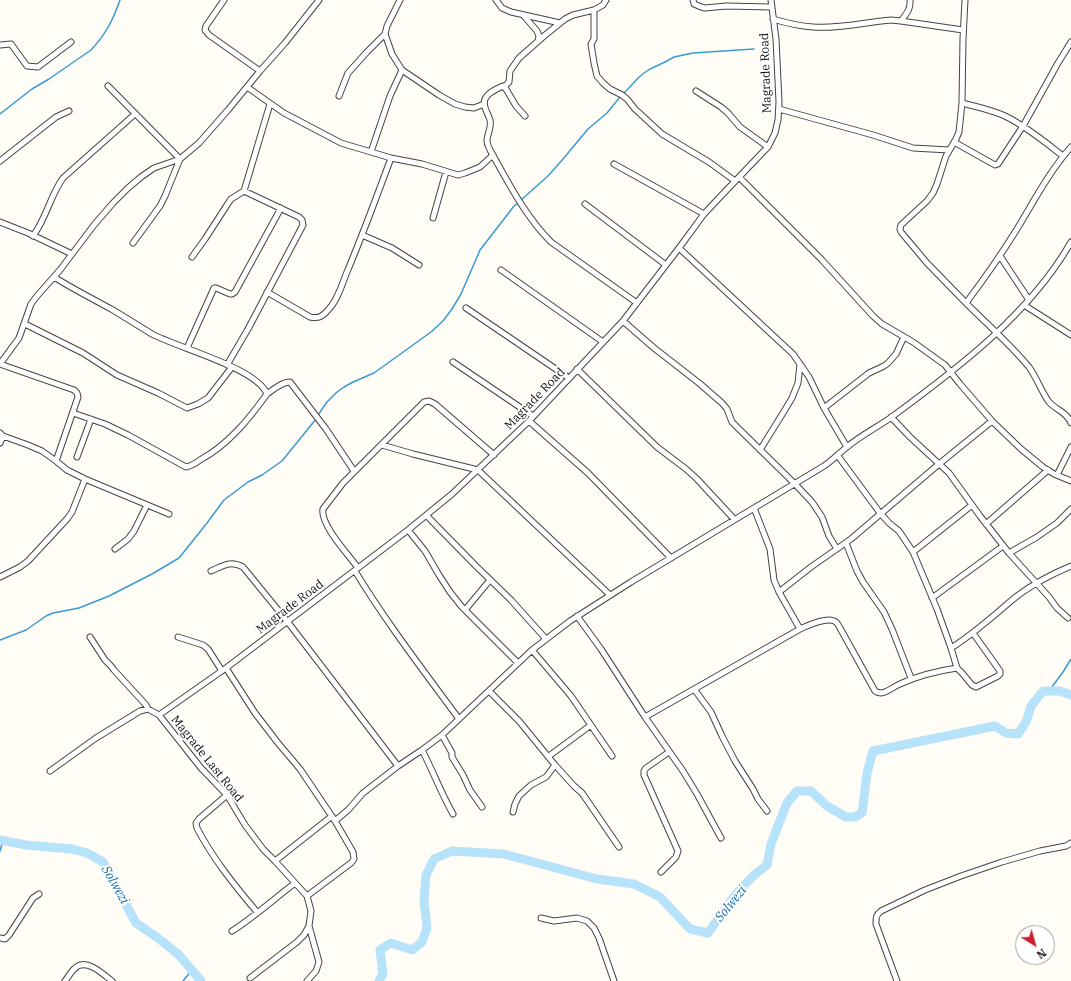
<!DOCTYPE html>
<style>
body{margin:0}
#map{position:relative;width:1071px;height:981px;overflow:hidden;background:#fffdf5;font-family:"IBM Plex Serif",serif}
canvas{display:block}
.north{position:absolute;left:1015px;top:925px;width:40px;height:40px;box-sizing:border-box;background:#fff;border:1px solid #a0a0a0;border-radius:50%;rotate:143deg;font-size:11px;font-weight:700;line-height:16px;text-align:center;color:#111}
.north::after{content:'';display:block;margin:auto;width:14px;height:18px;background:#cb1f2c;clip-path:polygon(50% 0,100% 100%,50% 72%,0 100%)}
</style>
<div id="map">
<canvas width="1071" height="981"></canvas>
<div class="north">N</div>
</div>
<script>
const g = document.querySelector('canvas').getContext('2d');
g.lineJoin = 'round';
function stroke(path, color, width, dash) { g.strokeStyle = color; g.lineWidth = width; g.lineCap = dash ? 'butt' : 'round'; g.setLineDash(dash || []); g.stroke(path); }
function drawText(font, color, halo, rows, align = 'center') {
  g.font = font + ' "IBM Plex Serif",serif'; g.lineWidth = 4; g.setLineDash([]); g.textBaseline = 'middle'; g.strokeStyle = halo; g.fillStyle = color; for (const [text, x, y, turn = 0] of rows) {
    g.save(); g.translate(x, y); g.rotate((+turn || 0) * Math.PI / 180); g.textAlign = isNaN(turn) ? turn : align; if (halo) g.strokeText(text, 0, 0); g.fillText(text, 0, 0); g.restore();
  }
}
const stream = new Path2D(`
 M623,94L628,89L638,78L644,73L650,69L665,62L674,57L693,53L754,49
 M0,114L32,89L49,79L91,50C106,34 113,20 120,0
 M521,200L548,176L563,159L588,129L607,113L620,97
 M318,415L327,402L337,392L344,387L353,382L374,373L431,332L443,321L452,309L461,294L480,250L504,219L514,206L518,203
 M0,640L26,630L46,616L53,613L79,608L109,596L152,574L179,558L207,523L224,500L248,482L262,475L282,461L316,419
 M1049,691L1063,672L1071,659
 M0,851L3,840
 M183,981L192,970`);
const river = new Path2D(`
 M0,840L26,845L72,849L87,853L103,862L136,923L158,938L179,955L201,981
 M379,981L383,974L380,950L391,943L412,950L422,942L427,928L424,900L426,875L434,859L452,851L504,854L597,879L634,884L660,897L690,929L708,933L735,895L754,875L767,865L771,844L787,803L797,791H811L827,806L846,817H855L862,813L867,773L873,751L995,726L1006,733L1018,734L1026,722L1031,706L1043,691H1060L1071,695`);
const minor = new Path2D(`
 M224,0L206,26L205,30L209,35L260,71
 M400,0L387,26L385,34L392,54L402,70L439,95L455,104L465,107L474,108L484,104
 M496,0L502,8L511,12L560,23
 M693,0L694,4L701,7L705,8L726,6L771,7
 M965,0L963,39L962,103L959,132L956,139L946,156L937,184L933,193L927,201L901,225L900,229L901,232L927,263L966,303C984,279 1001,255 1017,229C1034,201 1049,172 1071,147
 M594,10V39L591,44L594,63L597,76L603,83L610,89L622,95L627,99L635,109L662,134L709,162L735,181
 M524,16L537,31L539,36L538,41
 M773,19C786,23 799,26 813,27C839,29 865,22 891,20L901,21L963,30
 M901,21C906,14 911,9 910,0
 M0,45L11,44L27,66L38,67L71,42
 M108,86L180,159L165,196L160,206L133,243
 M247,87L284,113L341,143L391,158L422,164L458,175L465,173L480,167L493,155
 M504,87L509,82L510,71L519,58L544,36L565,19L573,15L594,10L603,5L606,0
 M696,91L721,107L728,113L740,127L768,147
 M339,96L348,73L366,53L385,34
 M962,103C977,107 993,110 1007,117C1027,127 1045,142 1063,156
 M779,109L873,135L913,148L949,150
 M525,116L516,106L506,89L503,86C497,89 488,92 485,99C482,106 488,113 490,120C492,127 487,134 487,141C487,145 489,147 490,150C508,182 525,216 551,242L637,303
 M954,142L995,165L998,164L1023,126L1058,63L1071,42
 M371,152L390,96L402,70
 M0,161L56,117L69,111
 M614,164L704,214
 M739,177L822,260L873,316L882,324L913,342L945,365L960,384L992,421L1021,449L1043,467L1054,474L1071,481
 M244,191L270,104
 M585,204L666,265
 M433,218L446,172
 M0,222L28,233L72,254
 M362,235L392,248L419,265
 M33,236C47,217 50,196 63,178L135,114
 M679,248L793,354L809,377L824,408L847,447
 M1000,256L1029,300
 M192,257L205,239L227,205L231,199L244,191L299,217L302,220L303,225L248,329L227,365
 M501,270L603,342
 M54,277C73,289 93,299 113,310C126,318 139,326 152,334C178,348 257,368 267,394C249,419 228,445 200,460C196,463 191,466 186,467L128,435L105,424L73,413
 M267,292L310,317C319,319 323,316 328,310C338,300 342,284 347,272C363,234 377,196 391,158
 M966,303C987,324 1010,344 1029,367C1037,378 1041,391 1049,402C1056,410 1067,412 1071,423
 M1024,305L1071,335
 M466,308L569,378
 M623,321L654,348L699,383L722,403L727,409L732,422L737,427L795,484L812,502L822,517L829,536L837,549
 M25,324L83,353L117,375L158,393L187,408L198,404L208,398L232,367
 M187,348L214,288H216L230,294H232L235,292L281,208
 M453,362L533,416
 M0,364L19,338L31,304L37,296L60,270L94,225L113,203L128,188L141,177L154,168L180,159L199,143L228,110L260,71L285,43L319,0
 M0,364L74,390L77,393L78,397L56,461
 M577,369L657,447L686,469L697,479L734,519
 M267,394C274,389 282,382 290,382L326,429L354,471
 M824,408L869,373L884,366L888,363L896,354L904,337
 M891,417L910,437L949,473L980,516L1009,553L1049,597L1057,608L1068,618
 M529,421L588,473L671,558
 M0,433L3,436L28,445L42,451L56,461L67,470L85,479L169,514
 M0,443L3,436
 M382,445L413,454L478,470L610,595
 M760,450L783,413L792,398L798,383L800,364
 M838,456L880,513L889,523L899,531L913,552L937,609L951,648L957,668L962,673L972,685L976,687L998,676L1000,674V671L973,633
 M77,457L91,419
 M1057,475L1071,447
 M754,508L770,549L774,580L779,592L800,629
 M427,516L476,566L511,600L546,639
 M986,524L1048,470
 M408,530L425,551L439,575L450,592L462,607L518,663
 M846,543L857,571L863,582L884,612L892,629L911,678
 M115,549L128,539L134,531L147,505
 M913,552L972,505
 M1009,553L1037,537L1057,523L1071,509
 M358,568C349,555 320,525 323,509L343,483L424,402L429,401L435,404L494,455
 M211,571C223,566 230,560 243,567L287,621L398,766L422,750L442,735L532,650L570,621L631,582L824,466C833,460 839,453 847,447C861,435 878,427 893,416C957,369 1031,313 1071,242
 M355,571C386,622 423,670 459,719
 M0,577L20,567L28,561L67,519L72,512L85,479
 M779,592L811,567L851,539L939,464L992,421
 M932,598L1003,546
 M465,610L490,580
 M577,616L601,649L645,717L683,771L697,794L721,838
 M90,637L105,660L110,665L114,670L146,705L148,709
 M178,637L203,645L208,649L222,671
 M951,648C975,633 995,614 1017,596C1033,584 1052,574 1071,566
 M532,650L571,696L612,756
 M226,668L255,713L278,743L300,769L335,821L353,852L354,859L351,863L307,896
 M694,689L711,712L722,736L735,761L753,789L758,799L767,811
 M489,691L519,721L555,765L574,786L582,793L619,847
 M159,715L226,668L408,530L452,494L529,421L623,321L679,248L704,214L719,198L763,152L768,147L775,133L778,120L779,102L776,39L771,0
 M645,717L800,629C809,625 828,616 836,622C838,624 839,626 840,628L875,691C883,697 892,687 900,684C917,676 937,671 957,668
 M442,735L452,753V757L463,775L470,790L482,807
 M422,750C433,771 441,793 453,814
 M549,756L591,725
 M50,771L96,738L140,711L148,709L159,715L201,768L227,795L245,825L263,849L275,861L307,896L311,911L309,926L304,935L297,942L250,978
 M227,795L199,819L196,823L197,828C213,859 235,886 257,912
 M513,812L515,804L519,796L531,785L546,777L555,765
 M335,821L348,810L363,793L398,766
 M275,861L332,816
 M661,872L676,857L678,851L644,775V771L646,768L669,752
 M541,918L554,921L577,918L587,921L594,928L599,938L614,981
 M232,931C254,917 274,899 295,883
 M0,938L5,939L9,935L33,898L39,894
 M65,981C69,976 72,969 78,966C89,960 104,975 112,981
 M307,981L316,971L319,962L309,926
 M897,981L876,924C876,917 876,915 881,911L925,890L961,876L1002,862L1040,851L1066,846L1071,843`);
const streetNames = [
 ["Magrade Road",766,73,-92],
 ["Magrade Road",535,399,-46],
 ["Magrade Road",290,607,-37],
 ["Magrade Last Road",207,759,51]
];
const waterNames = [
 ["Solwezi",115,885,60],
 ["Solwezi",731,904,-51]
];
stroke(stream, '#389bd5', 1.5);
stroke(river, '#b6e2fa', 9);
stroke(minor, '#444', 7);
stroke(minor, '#fff', 5);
drawText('12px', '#111', '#fff', streetNames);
drawText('italic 13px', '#116dac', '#fff', waterNames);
</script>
